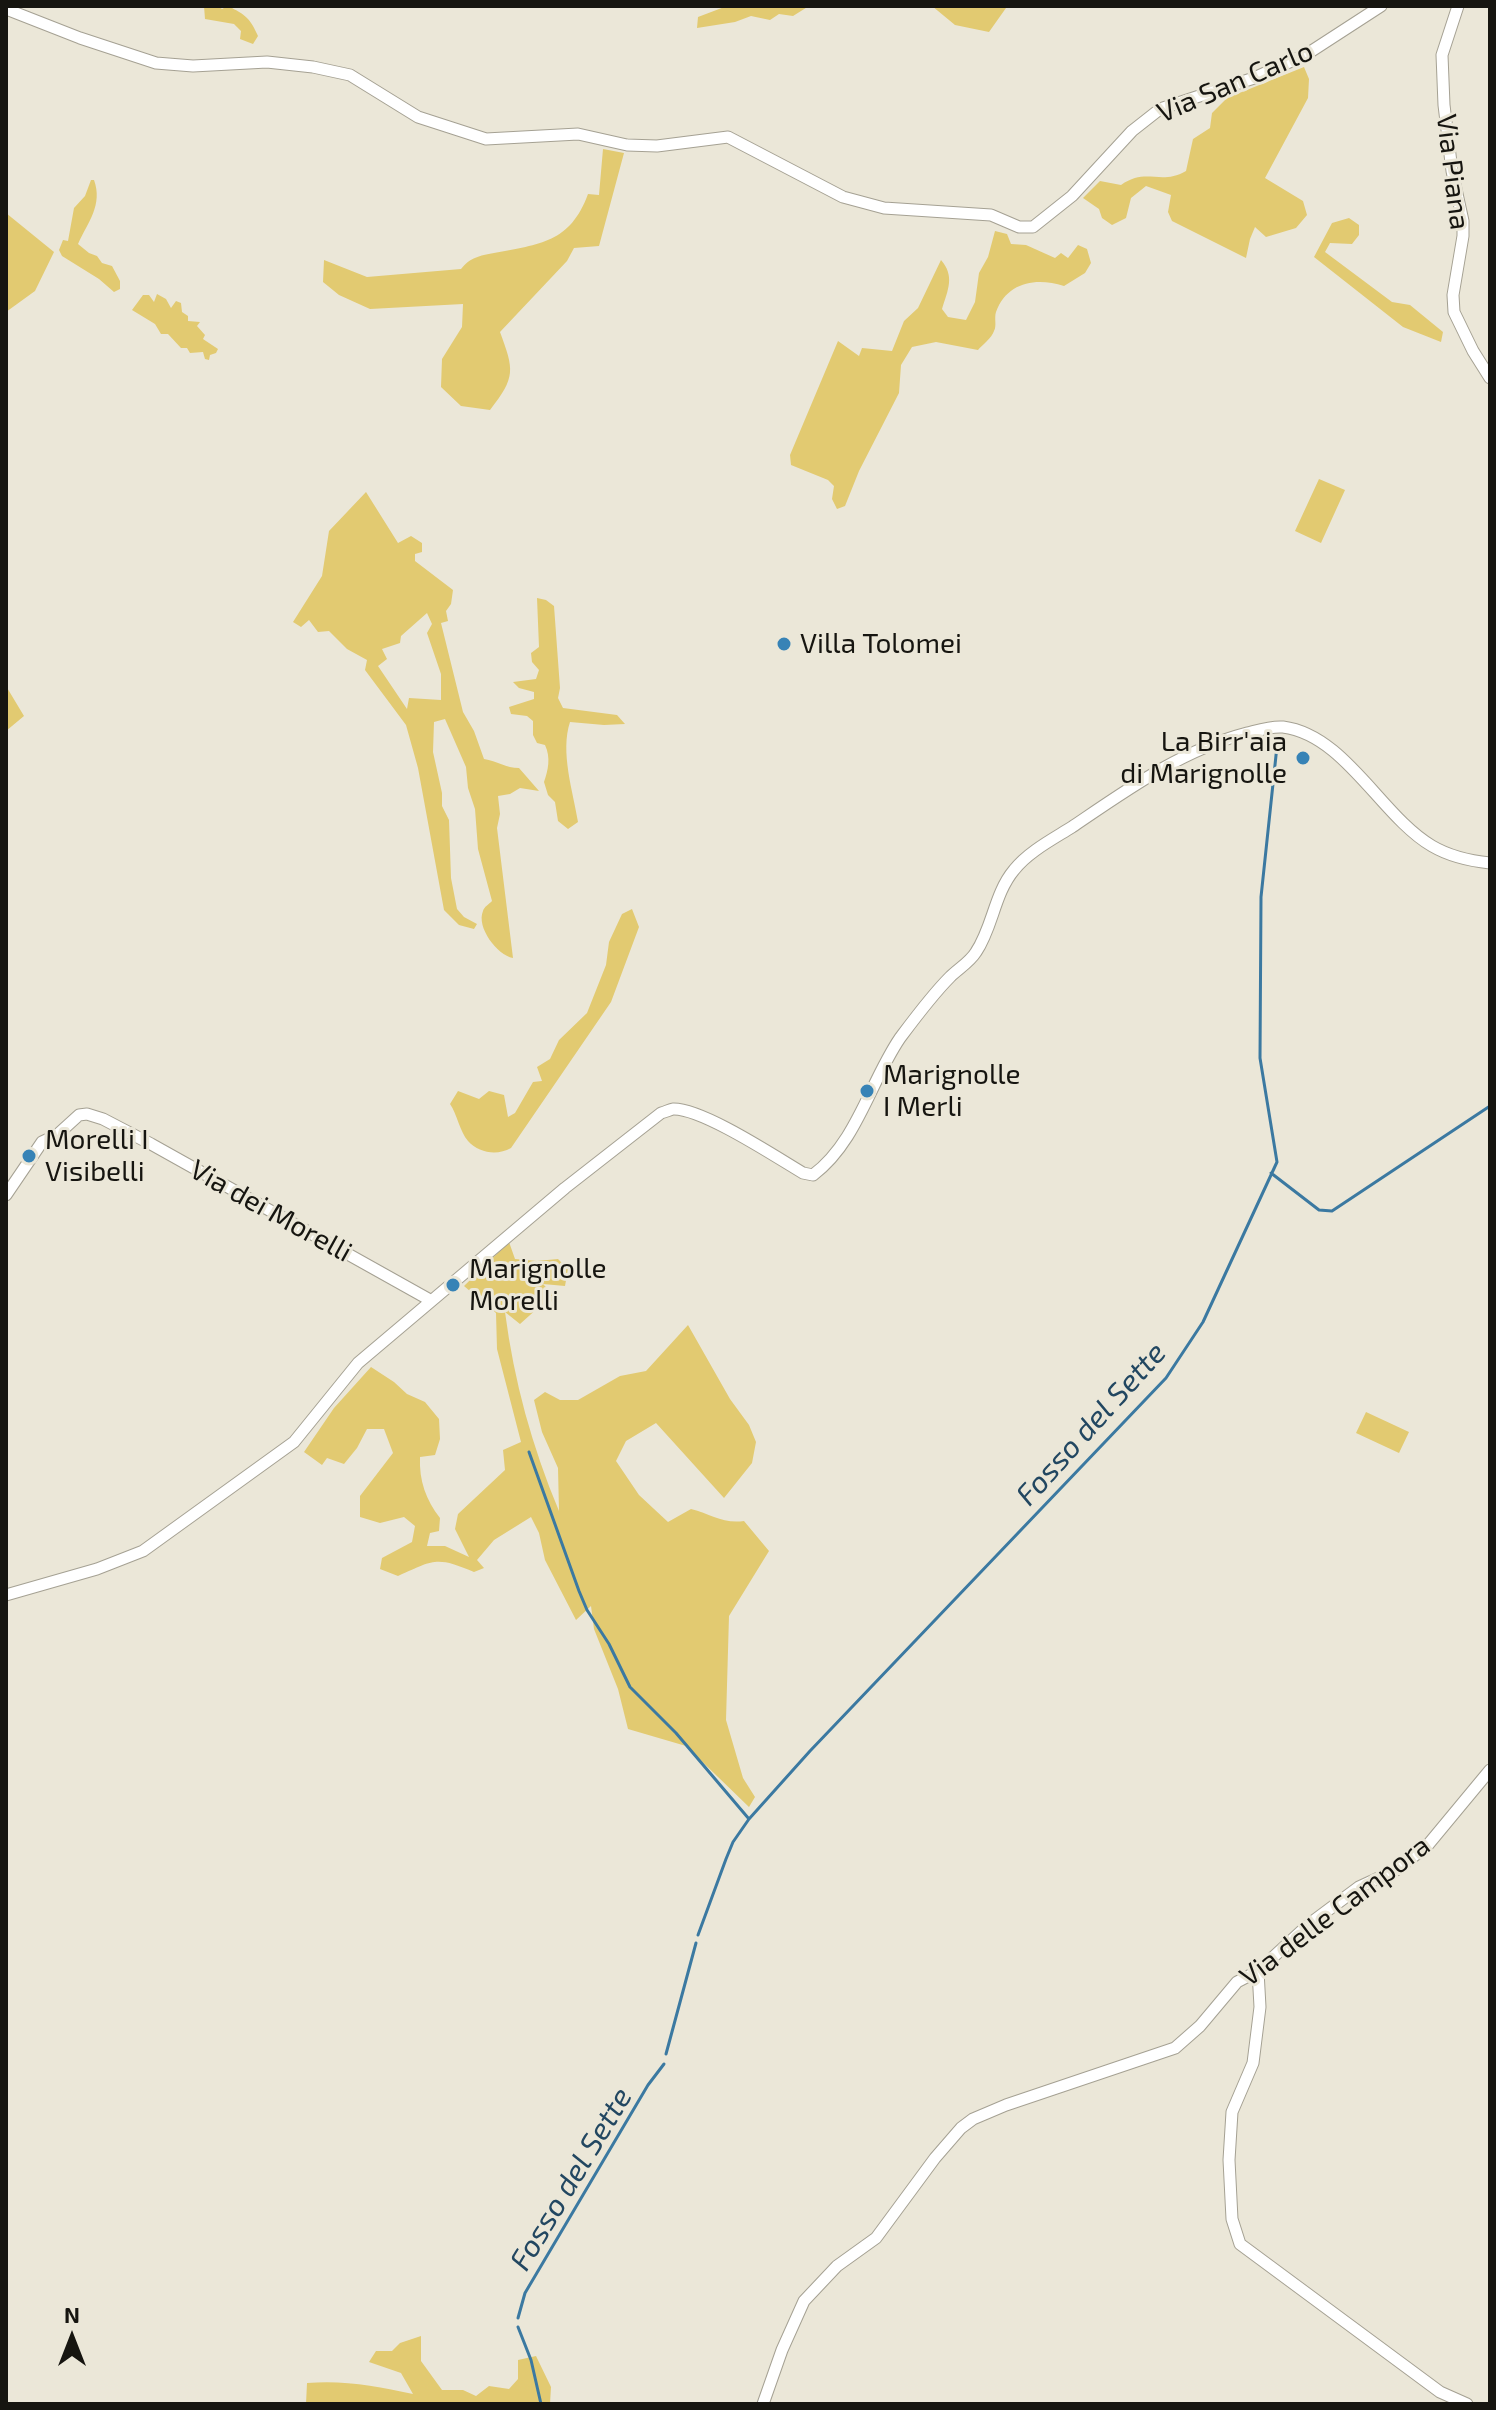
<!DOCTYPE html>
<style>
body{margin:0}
#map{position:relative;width:1496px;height:2410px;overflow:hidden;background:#ebe7d8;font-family:"Exo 2",sans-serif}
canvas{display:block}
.frame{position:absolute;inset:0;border:8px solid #161510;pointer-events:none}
.north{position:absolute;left:32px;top:2298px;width:80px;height:80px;-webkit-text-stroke:6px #ebe7d8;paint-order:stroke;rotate:0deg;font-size:22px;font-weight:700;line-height:32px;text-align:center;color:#161510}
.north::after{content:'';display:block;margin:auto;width:28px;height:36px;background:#161510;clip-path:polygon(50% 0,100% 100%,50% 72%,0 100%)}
</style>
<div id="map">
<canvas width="1496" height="2410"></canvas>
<div class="frame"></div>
<div class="north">N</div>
</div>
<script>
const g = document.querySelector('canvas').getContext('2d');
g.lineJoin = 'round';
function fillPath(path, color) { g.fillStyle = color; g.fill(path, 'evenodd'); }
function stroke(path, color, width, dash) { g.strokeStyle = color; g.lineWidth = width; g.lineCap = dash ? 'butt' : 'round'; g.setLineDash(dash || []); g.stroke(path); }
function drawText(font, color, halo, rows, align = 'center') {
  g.font = font + ' "Exo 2",sans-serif'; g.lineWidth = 6; g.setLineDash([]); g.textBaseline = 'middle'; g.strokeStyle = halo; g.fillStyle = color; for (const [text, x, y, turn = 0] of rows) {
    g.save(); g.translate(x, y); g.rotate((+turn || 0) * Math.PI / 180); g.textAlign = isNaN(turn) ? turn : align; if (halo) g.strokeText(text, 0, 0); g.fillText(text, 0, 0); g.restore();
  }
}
const green = new Path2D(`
 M204,6H218L222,9L228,6C246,15 250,18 258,36L253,44L240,39L241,31L234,24L205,19Z
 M727,6H809L793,16L779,14L770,20L751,16L735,22L697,28L698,17Z
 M932,6H1002L1006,8L989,32L955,25Z
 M1304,67L1309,79L1308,98L1265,178L1303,201L1307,215L1296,228L1266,237L1255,227L1250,239L1246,258L1172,221L1168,212L1171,195L1146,186L1131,198L1126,218L1112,225L1102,218L1099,209L1083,198L1100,181L1121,185C1147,167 1160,186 1186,171L1193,139L1210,128L1212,113L1227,98Z
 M603,149L624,153L599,246L574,248L567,261L500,332C514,370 516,377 490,410L461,406L441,387L442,359L462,327L463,304L370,309L339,295L323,282L324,260L367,277L461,269C471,257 479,256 494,253C540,244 570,243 588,194L599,195Z
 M91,180H94C103,205 88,222 78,244L89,253L97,256L102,263L112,266L120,281V289L114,292L99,279L62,256L59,250L63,240L68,241L74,208L85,196Z
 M6,213L54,252L35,291L6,312Z
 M1349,218L1359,225V235L1352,244L1330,243L1325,252L1392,302L1410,305L1443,332L1441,342L1403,327L1314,257L1332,223Z
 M995,231L1007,234L1011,244L1026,245L1055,258L1061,253L1068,258L1078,245L1087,249L1091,263L1085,273L1064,286C1036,277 1007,282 996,312C994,318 997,326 994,331C992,338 982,345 978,350L936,342L912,347L901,365L899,393L859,471L845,506L837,509L832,499L834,486L828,480L791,465L790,455L838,341L859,356L862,348L892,351L904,321L918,308L941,260C955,276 948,290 942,309L948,317L966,320L975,302L979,273L988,257Z
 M157,294L166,299L171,308L176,301L181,303L182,312L188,316V321L200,322L197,326L205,335L203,339L218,349L216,353L210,355L209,360L205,359L203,352L190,353L187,348H181L168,334H161L155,324L132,310L143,295H149L154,302Z
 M1319,479L1345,490L1321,543L1295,531Z
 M366,492L398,543L411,536L422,543V552L415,554V561L453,590L451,604L446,611L448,621L441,623L463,712L474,731L484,759C497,761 506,768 519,768L539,791L520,788L510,794L498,796L500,814L497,828L513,958C497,955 476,927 483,911C484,907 489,904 492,901L478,849L475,809L468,788L466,767L445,719L434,722L433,752L442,793V806L449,820L451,878L457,909L464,917L477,924L474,929L459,925L444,910L418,768L406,725L365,670L367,660L347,649L329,631L318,632L309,620L301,627L293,622L322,576L329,531ZM427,613L432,624L427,633L441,674V700L409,698L407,709L378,666L387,659L382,649L400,643L401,636Z
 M537,598L546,600L554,606L560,688L558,698L563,708L617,715L625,724L604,725L570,722C560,752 573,791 578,822L568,829L558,821L555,802L548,795L544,782C548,770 551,758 545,745L537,743L533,735V721L527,716L511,714L509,707L534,699V692L519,688L513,682L536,679L539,670L532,662L531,653L539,647Z
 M6,686L24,716L6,731Z
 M632,909L639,927L611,1002L511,1148C497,1156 479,1153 468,1141C460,1132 457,1114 450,1104L458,1091L479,1099L489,1091L504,1095L508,1117L515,1113L533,1082L542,1081L537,1067L550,1059L559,1040L587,1013L606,965L609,942L622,914Z
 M509,1242L515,1259L537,1261L558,1259L568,1269L565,1286L543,1284L557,1299L539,1307L520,1324L505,1312C514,1381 532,1447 559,1511L558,1468L542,1432L534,1400L545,1392L560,1400H578L620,1376L646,1371L688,1325L730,1399L749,1425L756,1442L752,1463L724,1498L656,1423L626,1441L616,1461L639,1495L668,1522L691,1509C711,1514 723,1524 744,1521L769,1551L729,1616L726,1720L743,1778L755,1797L749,1807L686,1746L628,1729L618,1689L594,1629L591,1606L576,1620L545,1560L539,1533L531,1517L494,1540L477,1560L484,1568L474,1572C436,1556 434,1560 398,1576L380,1569L382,1558L412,1542L415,1526L404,1517L380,1523L360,1517V1496L393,1453L384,1429H367L357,1448L344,1464L327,1458L322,1465L304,1452L334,1408L371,1367L394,1382L407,1394L425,1402L439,1419L440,1439L435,1455L420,1457C419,1481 426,1500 440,1518L439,1531L430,1533L427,1546H445L469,1557L455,1529L458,1514L505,1470L503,1450L521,1442L497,1349L496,1313L464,1286Z
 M1366,1412L1409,1432L1399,1453L1356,1433Z
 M421,2336V2361L442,2390H463L476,2396L489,2386L509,2389L518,2379V2360L536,2356L551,2387L550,2404H306L307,2383C344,2380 377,2386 413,2394L401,2373L369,2362L376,2351H392L400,2343Z`);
const stream = new Path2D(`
 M1271,1173L1319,1210L1332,1211L1490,1106
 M529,1452L579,1591L587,1610L609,1644L630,1687L676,1733L749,1819
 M698,1935L726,1859L733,1842L749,1819L810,1751L1166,1378L1203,1322L1277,1162L1260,1058L1261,897L1277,746
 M666,2054L696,1943
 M518,2318L525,2293L648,2085L664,2064
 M518,2327L531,2360L541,2404`);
const minor = new Path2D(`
 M1458,6L1442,55L1444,105L1452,171L1463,221V236L1453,295L1454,312L1473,351L1490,378
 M6,9L80,38L156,63L193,66L267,62L313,67L350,75L418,117L486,139L578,134L627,145L657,146L728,137L843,197L884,208L991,215L1019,227H1033L1072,196L1132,131L1160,109L1254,78L1307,54L1381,6
 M6,1195L42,1142L57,1135L79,1115L87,1114L103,1119L151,1144L430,1300
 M6,1595L97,1569L143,1551L294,1442L358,1363L565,1188L661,1113C665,1112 669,1110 673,1109C702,1108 776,1157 803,1173L813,1175C857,1142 870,1082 900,1038C915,1018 932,995 950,977C958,969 970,962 976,952C993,927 994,894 1014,870C1028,852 1053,839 1072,827C1128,789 1182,750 1247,733C1259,730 1271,726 1283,727C1345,735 1381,816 1432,846C1449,856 1471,861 1490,863
 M1258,1971L1260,2007L1253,2063L1232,2112L1229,2160L1232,2219L1240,2244L1440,2392L1467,2404
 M763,2404L782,2350L804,2301L837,2266L876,2238L935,2158L961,2128L973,2119L1006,2105L1175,2048L1200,2026L1237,1982L1258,1971L1308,1925L1359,1887L1396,1870L1427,1846L1490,1770`);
const markers = [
 [784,644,8,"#3783b6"],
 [1303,758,8,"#3783b6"],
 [867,1091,8,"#3783b6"],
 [29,1156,8,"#3783b6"],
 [453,1285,8,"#3783b6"]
];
const streetNames = [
 ["Via San Carlo",1235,82,-23],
 ["Via Piana",1453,172,83],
 ["Via dei Morelli",271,1211,29],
 ["Via delle Campora",1335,1911,-37]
];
const poiNames = [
 ["Villa Tolomei",800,644],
 ["La Birr'aia",1287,742,"right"],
 ["di Marignolle",1287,774,"right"],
 ["Marignolle",883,1075],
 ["I Merli",883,1107],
 ["Morelli I",45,1140],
 ["Visibelli",45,1172],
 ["Marignolle",469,1269],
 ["Morelli",469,1301]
];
const waterNames = [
 ["Fosso del Sette",1091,1424,-48],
 ["Fosso del Sette",571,2179,-59]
];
fillPath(green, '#e2ca71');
stroke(stream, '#3b79a1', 3);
stroke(minor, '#a5a193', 13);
stroke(minor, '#fff', 11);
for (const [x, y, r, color] of markers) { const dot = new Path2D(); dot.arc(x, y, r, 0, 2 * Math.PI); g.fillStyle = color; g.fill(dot); stroke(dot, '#ebe7d8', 3); }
drawText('28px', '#161510', '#ebe7d8', streetNames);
drawText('28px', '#161510', '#ebe7d8', poiNames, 'left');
drawText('italic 30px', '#224761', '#ebe7d8', waterNames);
</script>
